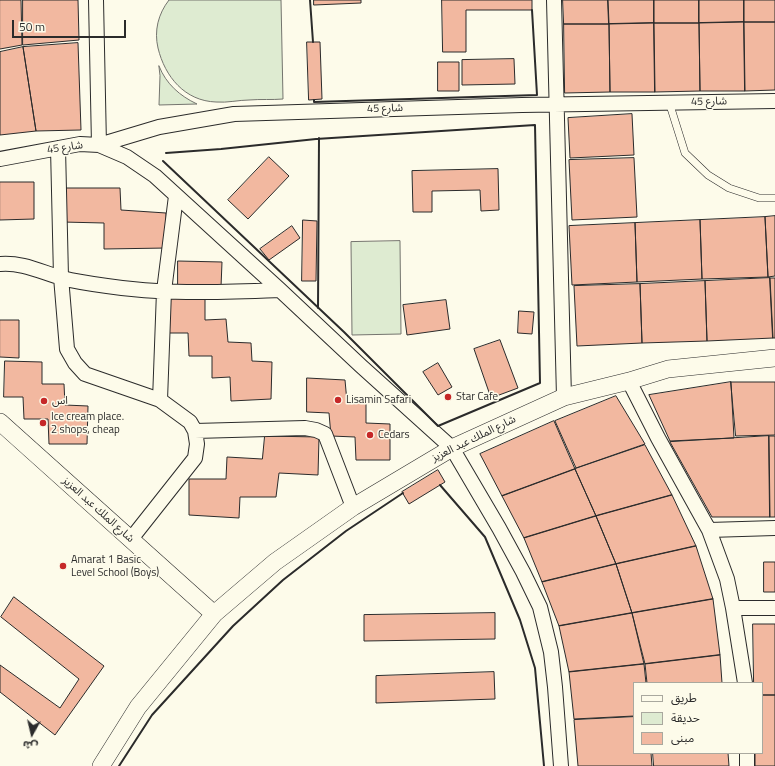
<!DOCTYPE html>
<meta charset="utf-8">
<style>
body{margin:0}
#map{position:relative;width:775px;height:766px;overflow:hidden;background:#fdfbea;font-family:"Titillium Web","Noto Sans Arabic",sans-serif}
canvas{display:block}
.legend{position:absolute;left:633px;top:682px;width:130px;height:72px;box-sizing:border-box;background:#fdfbea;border:1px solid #a9a89e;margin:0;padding:5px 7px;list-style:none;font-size:12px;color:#2b2b2b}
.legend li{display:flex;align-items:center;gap:8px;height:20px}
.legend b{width:20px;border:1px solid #a9a89e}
.north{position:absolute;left:12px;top:714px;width:40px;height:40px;-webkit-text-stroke:3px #fdfbea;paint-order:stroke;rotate:188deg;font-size:11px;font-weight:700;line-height:16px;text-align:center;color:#2b2b2b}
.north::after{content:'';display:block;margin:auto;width:14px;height:18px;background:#2b2b2b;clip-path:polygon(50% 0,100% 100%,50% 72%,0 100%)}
.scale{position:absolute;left:12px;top:20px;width:114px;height:18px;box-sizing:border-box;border:2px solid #2b2b2b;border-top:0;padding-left:5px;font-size:12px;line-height:14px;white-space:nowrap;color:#2b2b2b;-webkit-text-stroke:3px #fdfbea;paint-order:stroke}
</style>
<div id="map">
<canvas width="775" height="766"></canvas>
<ul class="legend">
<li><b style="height:5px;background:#fdfbea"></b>طريق</li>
<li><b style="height:11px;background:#deebd1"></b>حديقة</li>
<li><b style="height:11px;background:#f2b8a0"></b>مبنى</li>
</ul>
<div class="north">ش</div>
<div class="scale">50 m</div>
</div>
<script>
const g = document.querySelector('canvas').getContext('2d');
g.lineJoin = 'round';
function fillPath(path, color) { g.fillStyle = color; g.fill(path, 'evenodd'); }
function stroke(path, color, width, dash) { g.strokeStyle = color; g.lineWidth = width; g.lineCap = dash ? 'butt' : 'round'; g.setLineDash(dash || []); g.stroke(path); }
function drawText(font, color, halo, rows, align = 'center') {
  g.font = font + ' "Titillium Web","Noto Sans Arabic",sans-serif'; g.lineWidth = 3; g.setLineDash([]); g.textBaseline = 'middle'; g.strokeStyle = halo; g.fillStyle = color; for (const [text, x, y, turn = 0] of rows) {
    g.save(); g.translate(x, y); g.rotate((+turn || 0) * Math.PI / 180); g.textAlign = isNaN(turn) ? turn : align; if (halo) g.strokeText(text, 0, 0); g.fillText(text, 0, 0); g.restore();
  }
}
const green = new Path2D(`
 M169,0H281L283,99C272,100 261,99 249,100C239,100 227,103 216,102C185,101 165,77 158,48C154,31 158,14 169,0Z
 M159,66C166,84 180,96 197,104L159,105L160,76Z
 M400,241L401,334L352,335L351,242Z`);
const building = new Path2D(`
 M0,0H21L22,45L0,49Z
 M23,0H78L79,40L23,45Z
 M314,0H361V3L314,5Z
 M442,0H532V10H466V52H443Z
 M563,0H608L609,24H564Z
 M608,0H654V23L609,24Z
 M654,0H699V23H654Z
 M699,0H744V22L699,23Z
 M744,0H775V22H744Z
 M744,22H775V90L745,91Z
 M744,22L745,91H700L699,23Z
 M654,23L655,92H610L609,24Z
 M654,23H699L700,91L655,92Z
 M564,24H609L610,92L565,93Z
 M307,42H320L322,99L309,100Z
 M78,43L81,130L36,131L23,47Z
 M23,47L36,131L0,135V52Z
 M514,59L515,84L462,85V60Z
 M438,62H459V91H438Z
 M632,114L634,155L570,158L568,118Z
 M269,157L289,176L248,219L228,200Z
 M634,158L637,217L572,220L569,160Z
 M498,169L499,210L481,211L480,190L432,191V212H413L412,171Z
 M0,182H34V219L0,220Z
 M61,188H120L121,210L166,213L167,248L104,249V223L62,222Z
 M775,216V276L768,277L765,217Z
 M765,217L768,277L702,279L700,220Z
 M303,220L317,221L316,281H302Z
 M700,220L702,279L637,282L635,223Z
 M635,223L637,282L572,285L569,226Z
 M292,226L300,238L269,260L260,249Z
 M178,261L222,262L221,287L178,286Z
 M770,278L773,338L707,341L705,281Z
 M770,278H775V338H773Z
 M705,281L707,341L642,343L640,284Z
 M640,284L642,343L577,346L574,286Z
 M166,298L205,299V320L226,319L228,342L251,343L252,361L272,362L271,399L231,401L230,377L212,378V356H189L188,333H166Z
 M446,300L450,329L407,335L403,305Z
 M519,311L534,312L532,334L518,333Z
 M0,320H19V358L0,357Z
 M500,340L518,388L491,398L474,349Z
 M5,361L42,362V384H64L65,405L88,406L87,444H49L48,419H24L23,397H4Z
 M438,363L452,387L438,395L423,372Z
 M307,378L345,380L347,402H366V423L390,424V460H356L355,437L331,436L329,413L307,412Z
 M731,382L734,438L670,441L649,395Z
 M731,382H775V435L736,436Z
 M616,396L645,444L576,468L555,421Z
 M554,421L575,469L502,496L480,454Z
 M265,436L319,437L318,475L279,473L276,497H240L239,518L189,515V479H226L227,457L262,459Z
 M769,436L770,517H712L670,442Z
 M769,436H775V517H770Z
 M645,445L672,495L596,516L575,469Z
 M575,469L596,516L524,538L502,496Z
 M438,470L445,482L409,504L402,492Z
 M672,495L696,546L616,564L596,516Z
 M596,516L616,564L542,582L524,538Z
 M696,546L713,599L632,613L616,564Z
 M764,562H775V592H764Z
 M616,564L632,613L559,626L542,582Z
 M14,597L104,666L55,735L0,692V665L60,708L79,679L1,617Z
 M713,599L720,655L645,664L632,613Z
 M495,613V639L364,641V615Z
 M632,613L644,664L569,672L559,626Z
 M753,624H775V695H762V683H754Z
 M720,655L722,683H647L645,664Z
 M644,664L646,683H634V716L574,719L569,672Z
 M494,672L495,699L376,703V676Z
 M762,695H775V766H755V753H762Z
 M634,717V753H651L652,766H578L574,720Z
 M653,753H728L729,766H654Z`);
const service = new Path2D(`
 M669,102L685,153L708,175L729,188L759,198H775`);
const minor = new Path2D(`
 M96,0L99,145L127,157L155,176L280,290L361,366L452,448L499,528L523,572L540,607L551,652L555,687L561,766
 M554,0L564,397
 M58,148L61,277L67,349L75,363L85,374L160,400L190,422L195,431L197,444L195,458L131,539
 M0,159L80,144L99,145L159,127L234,114L522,105L775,101
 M0,264C22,262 41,272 62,278C77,282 92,284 107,286C165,295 222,292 280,290
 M629,381L658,438L709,530L727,579L733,608L745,683
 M160,400L164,291L176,196
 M195,431L305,428L316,430L325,434L353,507
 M709,530L775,528
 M733,608H775
 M747,753V766`);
const tertiary = new Path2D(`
 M0,422L214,614
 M101,766L138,707L214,614L275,562L353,507L452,448L564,397L629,381L668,369L775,358`);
const wall = new Path2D(`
 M310,0L313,42
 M314,100V102L537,95L532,10
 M163,161L344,332L438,426L540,383L535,125L316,139L221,149L166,153
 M318,308L319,138
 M440,485L485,537L520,620L535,668L544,766
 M119,766L152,715L233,626L283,580L346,531L403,493`);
const markers = [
 [448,397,4,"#c62828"],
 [338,400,4,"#c62828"],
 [44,401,4,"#c62828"],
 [43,423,4,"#c62828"],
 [370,435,4,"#c62828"],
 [63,566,4,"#c62828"]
];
const streetNames = [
 ["شارع 45",709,102,-1],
 ["شارع 45",385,109,-2],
 ["شارع 45",65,148,-8],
 ["شارع الملك عبد العزيز",474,439,-26],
 ["شارع الملك عبد العزيز",98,510,42]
];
const poiNames = [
 ["Star Cafe",456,397],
 ["Lisamin Safari",346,400],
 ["اس",52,401],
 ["Ice cream place.",51,417],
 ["2 shops, cheap",51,430],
 ["Cedars",378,435],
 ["Amarat 1 Basic",71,560],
 ["Level School (Boys)",71,573]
];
fillPath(green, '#deebd1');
stroke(green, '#74746e', 1);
fillPath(building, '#f2b8a0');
stroke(building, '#2b2b2b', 1);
stroke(service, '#2b2b2b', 8);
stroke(minor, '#2b2b2b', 16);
stroke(tertiary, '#2b2b2b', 18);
stroke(service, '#fdfbea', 7);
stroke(minor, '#fdfbea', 14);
stroke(tertiary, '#fdfbea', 17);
stroke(wall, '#2b2b2b', 2);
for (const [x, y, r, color] of markers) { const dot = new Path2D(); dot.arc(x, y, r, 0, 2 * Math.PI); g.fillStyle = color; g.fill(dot); stroke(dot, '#fdfbea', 1.5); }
drawText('11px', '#2b2b2b', '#fdfbea', streetNames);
drawText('11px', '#2b2b2b', '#fdfbea', poiNames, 'left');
</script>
